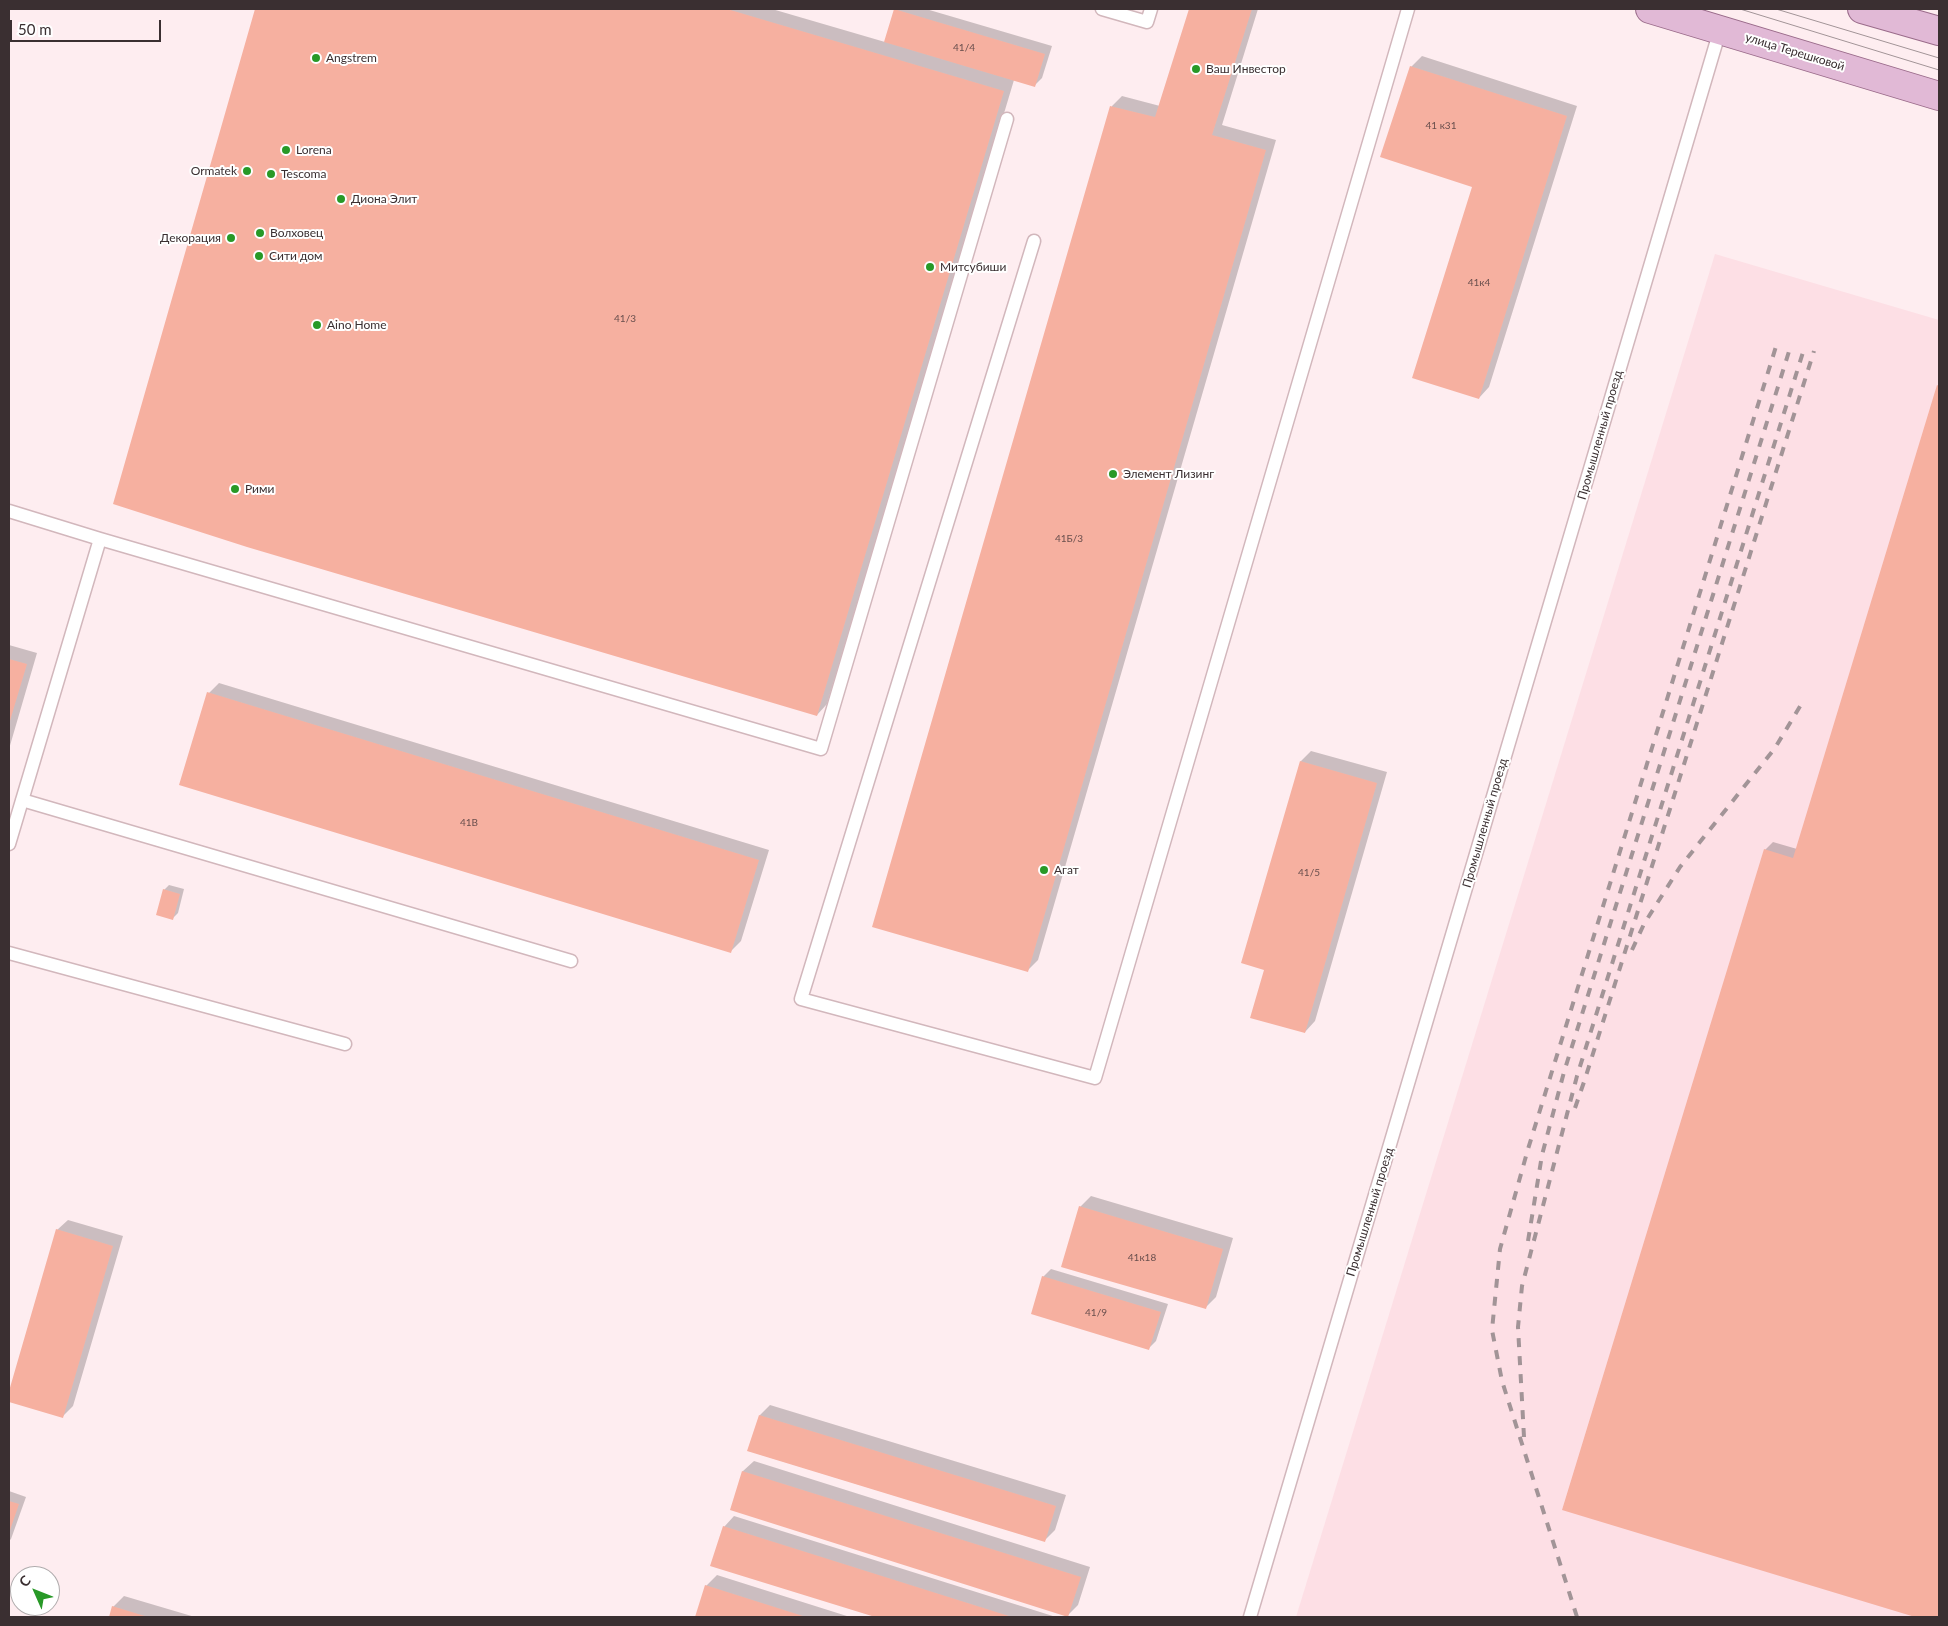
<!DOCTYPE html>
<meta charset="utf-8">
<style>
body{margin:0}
#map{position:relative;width:1948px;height:1626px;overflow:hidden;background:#feedf0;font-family:Lato,sans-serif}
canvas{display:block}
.frame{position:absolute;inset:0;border:10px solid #3a2f31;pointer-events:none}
.north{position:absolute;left:10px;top:1566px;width:50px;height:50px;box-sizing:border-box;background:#fff;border:1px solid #b0acad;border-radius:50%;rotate:314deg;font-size:14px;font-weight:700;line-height:20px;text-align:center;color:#3a2f31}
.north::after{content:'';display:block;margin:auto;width:18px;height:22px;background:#289927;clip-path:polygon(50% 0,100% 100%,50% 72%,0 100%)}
.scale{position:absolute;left:10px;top:20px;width:151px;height:22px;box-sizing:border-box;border:2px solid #3a2f31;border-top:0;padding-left:6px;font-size:15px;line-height:18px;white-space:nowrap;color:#3a2f31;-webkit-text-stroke:4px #fff;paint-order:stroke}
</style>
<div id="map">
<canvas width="1948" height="1626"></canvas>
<div class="frame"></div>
<div class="north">С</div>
<div class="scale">50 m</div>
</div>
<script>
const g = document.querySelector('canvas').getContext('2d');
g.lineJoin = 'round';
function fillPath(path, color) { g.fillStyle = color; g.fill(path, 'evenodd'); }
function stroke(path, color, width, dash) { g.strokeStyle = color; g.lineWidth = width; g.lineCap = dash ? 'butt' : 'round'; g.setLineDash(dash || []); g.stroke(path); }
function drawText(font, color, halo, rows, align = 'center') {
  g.font = font + ' Lato,sans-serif'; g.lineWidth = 4; g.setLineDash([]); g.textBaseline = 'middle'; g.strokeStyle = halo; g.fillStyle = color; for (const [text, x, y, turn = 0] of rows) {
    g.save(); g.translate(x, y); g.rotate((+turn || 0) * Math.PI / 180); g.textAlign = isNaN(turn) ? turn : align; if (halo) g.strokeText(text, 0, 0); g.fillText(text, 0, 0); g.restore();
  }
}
const built = new Path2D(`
 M1715,254L1939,320V1617H1296Z`);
const shadow = new Path2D(`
 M256,9H772L885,42L896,9H926L1052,46L1042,78L1034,86L1014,80L827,704L817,715L115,503Z
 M1190,9H1258L1222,125L1276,140L1038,960L1028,970L874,926L1112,106L1122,96L1160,106Z
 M1422,56L1577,106L1489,387L1479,398L1473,186L1411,67Z
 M1939,385V1617H1920L1563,1509L1765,850L1773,842L1797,849Z
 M9,645L37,653L9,749Z
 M219,683L769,850L741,941L730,952L209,693Z
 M1311,751L1387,772L1315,1021L1305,1032L1266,969L1301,761Z
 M169,885L184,889L178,913L173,918L164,890Z
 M1091,1196L1233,1238L1216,1297L1205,1308L1080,1207Z
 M68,1220L123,1236L73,1406L62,1417L9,1401V1396L57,1230Z
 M1051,1269L1168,1304L1156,1341L1149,1348L1043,1277Z
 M770,1405L1066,1495L1055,1530L1044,1541L749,1451L760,1415Z
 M754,1461L1090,1567L1078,1605L1068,1615L731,1509L743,1471Z
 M9,1491L26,1497L11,1539L9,1541Z
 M734,1516L1056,1617H879L712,1565L724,1527Z
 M717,1575L850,1617H696L706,1586Z
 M124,1596L195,1617H110L113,1607Z`);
const building = new Path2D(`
 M255,9H727L1004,91L817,716L247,547L113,504Z
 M894,9L1045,54L1035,87L884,42Z
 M1189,9H1252L1212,135L1266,150L1028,972L872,927L1110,106L1155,117Z
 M1410,66L1567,116L1479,399L1412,378L1472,187L1380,157Z
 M1937,385L1939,386V1617H1915L1562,1510L1764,849L1793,858Z
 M9,659L27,664L9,724Z
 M207,692L759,860L731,953L179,785Z
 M1300,761L1377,783L1305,1033L1250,1018L1264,970L1241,963Z
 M163,889L180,894L173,920L156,915Z
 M1079,1206L1223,1249L1206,1309L1061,1267Z
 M56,1229L113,1246L63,1418L9,1402V1391Z
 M1042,1276L1161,1312L1149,1350L1031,1314Z
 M759,1415L1056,1506L1045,1542L747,1451Z
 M742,1471L1081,1577L1068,1617L730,1510Z
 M9,1501L19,1504L9,1533Z
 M723,1526L1012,1617H875L710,1566Z
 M705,1585L806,1617H695Z
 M112,1606L148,1617H109Z`);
const service = new Path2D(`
 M1102,9L1147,22L1151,9
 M1034,241L801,999L1095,1078L1408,9
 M9,511L100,539L821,749L1007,119
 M22,800L571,961
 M9,844L100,539
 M9,953L345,1044
 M1250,1617L1720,30`);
const primary = new Path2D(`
 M1650,9L1939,96
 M1862,9L1939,31`);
const tram = new Path2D(`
 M1740,9L1939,70
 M1776,9L1939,58`);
const rail = new Path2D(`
 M1632,950L1644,924L1680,867L1775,748L1802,703
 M1575,1108L1585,1079L1814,351
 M1528,1241L1542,1155L1564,1072L1791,345
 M1524,1437L1518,1327L1522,1286L1577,1076L1804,349
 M1577,1617L1502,1381L1492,1330L1500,1249L1528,1149L1778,340`);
const markers = [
 [316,58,5,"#289927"],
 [1196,69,5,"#289927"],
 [286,150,5,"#289927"],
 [247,171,5,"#289927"],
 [271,174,5,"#289927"],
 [341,199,5,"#289927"],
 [260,233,5,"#289927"],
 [231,238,5,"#289927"],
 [259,256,5,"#289927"],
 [930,267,5,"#289927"],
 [317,325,5,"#289927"],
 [1113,474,5,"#289927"],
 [235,489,5,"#289927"],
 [1044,870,5,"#289927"]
];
const numberNames = [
 ["41/4",964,48],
 ["41 к31",1441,126],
 ["41к4",1479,283],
 ["41/3",625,319],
 ["41Б/3",1069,539],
 ["41В",469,823],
 ["41/5",1309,873],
 ["41к18",1142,1258],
 ["41/9",1096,1313]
];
const streetNames = [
 ["улица Терешковой",1795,52,17],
 ["Промышленный проезд",1600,435,-74],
 ["Промышленный проезд",1485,823,-74],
 ["Промышленный проезд",1370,1212,-73]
];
const poiNames = [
 ["Angstrem",326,58],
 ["Ваш Инвестор",1206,69],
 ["Lorena",296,150],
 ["Ormatek",237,171,"right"],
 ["Tescoma",281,174],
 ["Диона Элит",351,199],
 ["Волховец",270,233],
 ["Декорация",221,238,"right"],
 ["Сити дом",269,256],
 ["Митсубиши",940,267],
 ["Aino Home",327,325],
 ["Элемент Лизинг",1123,474],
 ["Рими",245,489],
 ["Агат",1054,870]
];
fillPath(built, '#fddfe5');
fillPath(shadow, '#0003');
fillPath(building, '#f6b0a0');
stroke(service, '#d2b7bc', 15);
stroke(primary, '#9a6b8a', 30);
stroke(service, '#fff', 12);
stroke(primary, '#e1b9d6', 28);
stroke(tram, '#a29497', 1);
stroke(rail, '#a29497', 4, [9, 9]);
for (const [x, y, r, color] of markers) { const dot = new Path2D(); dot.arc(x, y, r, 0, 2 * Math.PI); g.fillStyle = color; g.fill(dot); stroke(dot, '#fff', 2); }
drawText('10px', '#694f4d', null, numberNames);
drawText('12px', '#3a2f31', '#fff', streetNames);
drawText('12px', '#3a2f31', '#fff', poiNames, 'left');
</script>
